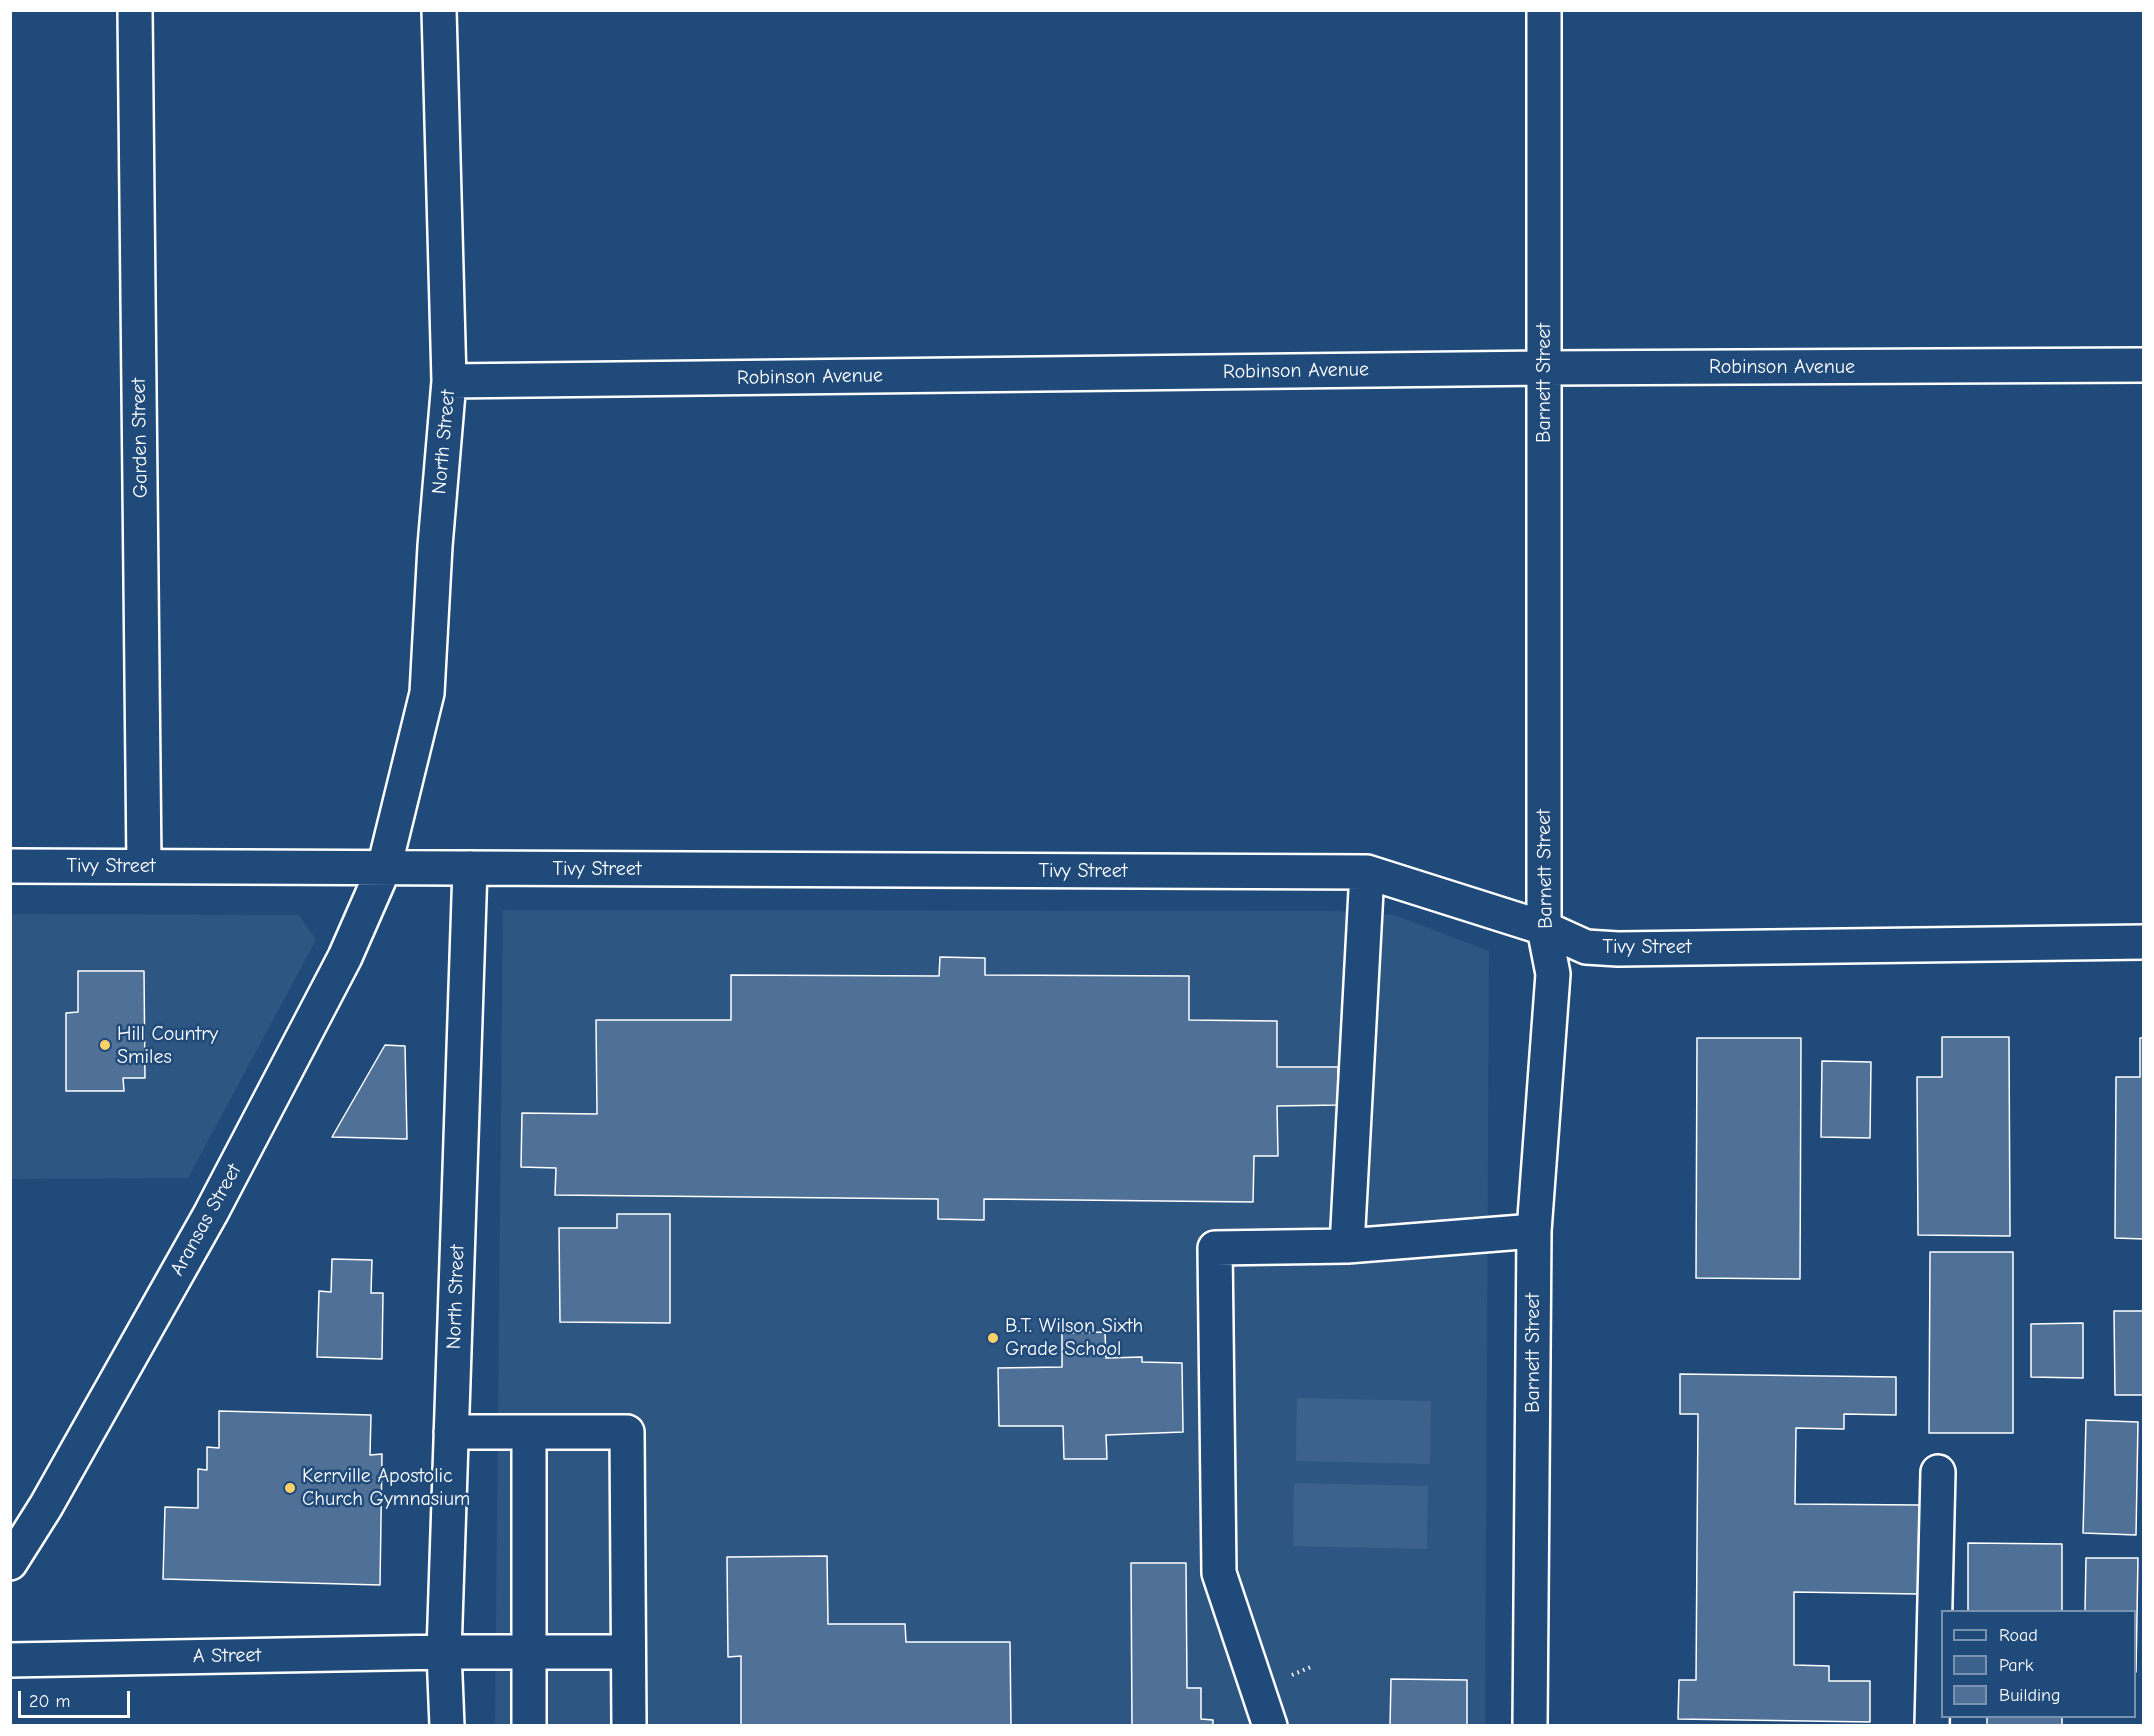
<!DOCTYPE html>
<style>
body{margin:0}
#map{position:relative;width:2154px;height:1736px;overflow:hidden;background:#1f4a7a;font-family:"Comic Neue",sans-serif}
canvas{display:block}
.frame{position:absolute;inset:0;border:12px solid #fff;pointer-events:none}
.legend{position:absolute;left:1941px;top:1610px;width:195px;height:108px;box-sizing:border-box;background:#1f4a7a;border:2px solid #7992af;margin:0;padding:8px 10px;list-style:none;font-size:18px;color:#fff}
.legend li{display:flex;align-items:center;gap:12px;height:30px}
.legend b{width:30px;border:2px solid #7992af}
.scale{position:absolute;left:18px;top:1691px;width:112px;height:27px;box-sizing:border-box;border:3px solid #fff;border-top:0;padding-left:8px;font-size:18px;line-height:21px;white-space:nowrap;color:#fff;-webkit-text-stroke:4px #1f4a7a;paint-order:stroke}
</style>
<div id="map">
<canvas width="2154" height="1736"></canvas>
<div class="frame"></div>
<ul class="legend">
<li><b style="height:8px;background:#1f4a7a"></b>Road</li>
<li><b style="height:16px;background:#3c618b"></b>Park</li>
<li><b style="height:16px;background:#507197"></b>Building</li>
</ul>
<div class="scale">20 m</div>
</div>
<script>
const g = document.querySelector('canvas').getContext('2d');
g.lineJoin = 'round';
function fillPath(path, color) { g.fillStyle = color; g.fill(path, 'evenodd'); }
function stroke(path, color, width, dash) { g.strokeStyle = color; g.lineWidth = width; g.lineCap = dash ? 'butt' : 'round'; g.setLineDash(dash || []); g.stroke(path); }
function drawText(font, color, halo, rows, align = 'center') {
  g.font = font + ' "Comic Neue",sans-serif'; g.lineWidth = 5; g.setLineDash([]); g.textBaseline = 'middle'; g.strokeStyle = halo; g.fillStyle = color; for (const [text, x, y, turn = 0] of rows) {
    g.save(); g.translate(x, y); g.rotate((+turn || 0) * Math.PI / 180); g.textAlign = isNaN(turn) ? turn : align; if (halo) g.strokeText(text, 0, 0); g.fillText(text, 0, 0); g.restore();
  }
}
const built = new Path2D(`
 M503,910L1337,911L1394,915L1489,951L1485,1725L495,1726Z
 M10,914L299,915L316,940L188,1178L11,1179Z`);
const green = new Path2D(`
 M1297,1398L1431,1401L1430,1464L1296,1461Z
 M1294,1483L1428,1486L1427,1549L1293,1546Z`);
const building = new Path2D(`
 M940,957L985,958V975L1189,976V1020L1277,1021V1067H1338V1105L1277,1106L1278,1156H1254L1253,1202L984,1199V1220L938,1219V1199L555,1195L556,1168L521,1167L522,1113L597,1114L596,1020H731V975L939,976Z
 M78,971H144L145,1078H123L124,1091H66V1013L78,1012Z
 M1942,1037H2009L2010,1236L1918,1235L1917,1077H1942Z
 M1697,1038H1801L1800,1279L1696,1278Z
 M2140,1038H2144V1239L2115,1238L2116,1077H2140Z
 M385,1045L405,1046L407,1139L332,1137Z
 M1822,1061L1871,1062L1870,1138L1821,1137Z
 M617,1214H670V1323L560,1322L559,1228H617Z
 M1930,1252H2013V1433H1929Z
 M332,1259L372,1260L371,1293H383L382,1359L317,1357L319,1291L331,1292Z
 M2114,1311H2144V1395H2115Z
 M2083,1323V1378L2031,1377V1324Z
 M1105,1332L1106,1358L1142,1357V1362L1182,1363L1183,1432L1106,1435L1107,1459H1064L1063,1426H999L998,1368L1062,1367V1333Z
 M1680,1374L1896,1377V1415L1844,1414V1429L1796,1428L1795,1504L1919,1505L1918,1594L1794,1592V1665L1829,1666V1681H1870V1722L1678,1719L1679,1680H1696L1698,1414H1680Z
 M219,1411L371,1415L370,1455L382,1454L380,1585L163,1579L165,1507L198,1508V1469L207,1470V1447L219,1448Z
 M2086,1420L2138,1422L2136,1535L2083,1533Z
 M1968,1543L2062,1544V1612H1968Z
 M827,1556L828,1624H905L906,1642H1010L1011,1726H741V1656L728,1657L727,1557Z
 M2086,1558H2138L2136,1672L2134,1612H2085Z
 M1131,1563H1186L1187,1688H1201V1719L1213,1720V1726H1132Z
 M1391,1679L1467,1680V1726H1390Z
 M1987,1716H2062V1726H1987Z`);
const path = new Path2D(`
 M1292,1675L1313,1666`);
const minor = new Path2D(`
 M135,10L144,865
 M449,381L1544,368L2144,365
 M10,866L1367,872L1544,928L1586,947L1618,949L2144,942
 M1347,1246L1367,872
 M451,1432H627L629,1726
 M10,1563L46,1506L211,1213L345,957L384,868L427,693L435,546L449,381L439,10
 M10,1660L444,1652H628
 M447,1726L444,1652L470,868
 M529,1726V1432
 M1270,1726L1219,1573L1215,1248L1347,1246L1534,1231
 M1530,1726L1534,1231L1553,974L1544,928V10
 M1932,1726L1938,1472`);
const markers = [
 [105,1045,6,"#ffd166"],
 [993,1338,6,"#ffd166"],
 [290,1488,6,"#ffd166"]
];
const streetNames = [
 ["Robinson Avenue",1782,367],
 ["Robinson Avenue",1296,371,-1],
 ["Robinson Avenue",810,377,-1],
 ["Barnett Street",1544,383,-90],
 ["Garden Street",140,438,-91],
 ["North Street",444,442,-85],
 ["Tivy Street",111,866],
 ["Tivy Street",597,869],
 ["Barnett Street",1545,869,-91],
 ["Tivy Street",1083,871],
 ["Tivy Street",1647,947],
 ["Aransas Street",206,1220,-61],
 ["North Street",456,1297,-88],
 ["Barnett Street",1533,1353,-90],
 ["A Street",227,1656,-1]
];
const poiNames = [
 ["Hill Country",117,1034],
 ["Smiles",117,1057],
 ["B.T. Wilson Sixth",1005,1326],
 ["Grade School",1005,1349],
 ["Kerrville Apostolic",302,1476],
 ["Church Gymnasium",302,1499]
];
fillPath(built, '#2e5683');
fillPath(green, '#3c618b');
fillPath(building, '#507197');
stroke(building, '#fff', 1.5);
stroke(minor, '#fff', 38);
stroke(path, '#fff', 4, [1.5, 4.5]);
stroke(minor, '#1f4a7a', 33);
for (const [x, y, r, color] of markers) { const dot = new Path2D(); dot.arc(x, y, r, 0, 2 * Math.PI); g.fillStyle = color; g.fill(dot); stroke(dot, '#1f4a7a', 2); }
drawText('20px', '#fff', '#1f4a7a', streetNames);
drawText('20px', '#fff', '#1f4a7a', poiNames, 'left');
</script>
